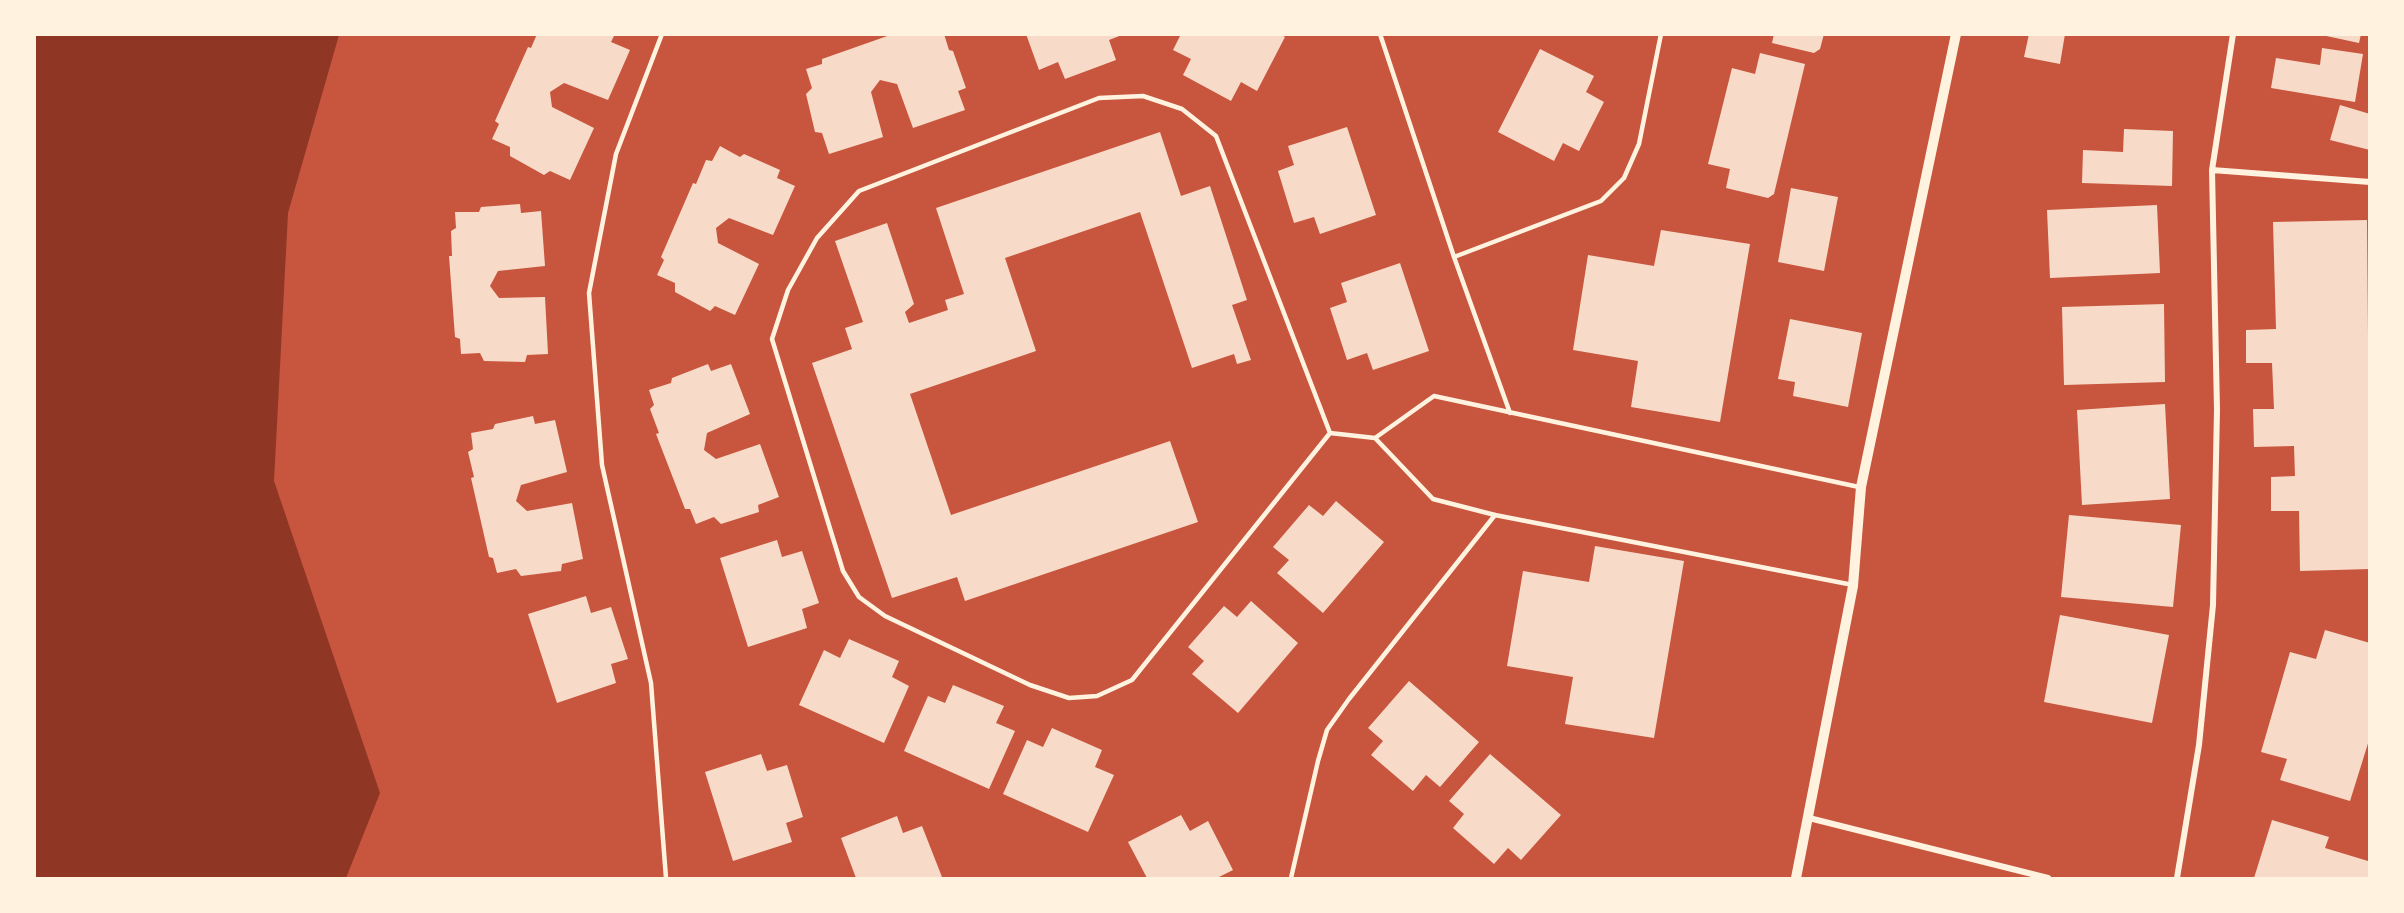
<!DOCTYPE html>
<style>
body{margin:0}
#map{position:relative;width:2404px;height:913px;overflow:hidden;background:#c8553d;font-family:Quicksand,sans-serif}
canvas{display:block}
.frame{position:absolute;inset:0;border:36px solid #fff3e0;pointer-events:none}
</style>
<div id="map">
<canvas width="2404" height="913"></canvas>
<div class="frame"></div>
</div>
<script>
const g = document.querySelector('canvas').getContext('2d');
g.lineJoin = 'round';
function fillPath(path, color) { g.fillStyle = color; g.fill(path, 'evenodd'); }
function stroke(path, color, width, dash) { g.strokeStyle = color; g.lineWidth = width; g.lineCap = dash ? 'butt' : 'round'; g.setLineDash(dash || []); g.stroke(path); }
const water = new Path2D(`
 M34,35H339L288,213L274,481L380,793L346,878H35Z`);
const building = new Path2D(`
 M537,34H615L611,42L630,50L608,100L564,83L550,92L552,107L594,128L570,180L550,171L544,175L510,156V147L492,139L499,124L495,121L528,47L531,48Z
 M893,34H944L949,50L953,51L966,88L958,91L965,110L913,128L897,84L880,80L871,92L883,137L829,154L822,133L815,132L806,94L812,88L806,69L822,64V59Z
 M1026,34H1122V35L1109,40L1116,60L1065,79L1058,62L1039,70Z
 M1181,34H1279L1285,37L1257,91L1241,82L1231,101L1183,75L1191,59L1173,50Z
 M1774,34H1824L1820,49L1814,53L1772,43Z
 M2029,34H2065L2060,64L2024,57Z
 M2317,34H2361L2359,43Z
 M2322,48L2363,54L2355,102L2271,88L2276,58L2320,65Z
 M1540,49L1594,76L1586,92L1604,102L1579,151L1563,143L1554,161L1498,132Z
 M1760,53L1805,64L1774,194L1768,198L1726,188L1730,169L1708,164L1732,68L1755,74Z
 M2340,105L2370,114V150L2330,140Z
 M1347,127L1376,215L1320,234L1314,217L1294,223L1278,171L1294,165L1288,146Z
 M2124,129L2173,131L2172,186L2082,183L2083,150L2123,152Z
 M1160,132L1181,196L1210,186L1247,300L1232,305L1251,360L1237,364L1234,354L1192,368L1140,212L1005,258L1036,351L910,394L951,515L1170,441L1198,522L965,601L957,577L892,598L812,363L852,349L845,328L863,322L835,241L887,223L914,304L905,312L909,323L948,310L945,300L964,294L936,208Z
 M720,146L740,157L744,154L780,170L777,178L795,186L773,235L729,218L716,228L718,243L759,264L735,315L715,306L710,311L675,292V283L657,275L664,260L661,257L693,183L696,184L706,160L712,161Z
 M1791,188L1838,197L1824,271L1778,262Z
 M520,204L521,213L541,211L545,266L498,271L490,286L499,298L545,297L548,354L527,355L525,362L484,361L480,353L461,354L460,339L455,337L449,256H452L451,231L456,228L455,212H479L481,207Z
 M2157,205L2160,273L2050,278L2047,210Z
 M2367,220L2370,569L2300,571L2299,511H2271V477L2295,476L2294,446L2254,447L2253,409H2274L2272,363H2246V330L2276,329L2273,222Z
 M1661,230L1750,244L1720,422L1631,407L1638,361L1573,350L1588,255L1654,266Z
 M1400,263L1429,351L1373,370L1367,353L1347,360L1330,308L1347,302L1341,283Z
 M2164,304L2165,382L2064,385L2062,307Z
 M1790,319L1862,333L1848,407L1793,396L1795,382L1778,379Z
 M708,364L711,371L731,364L750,414L707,433L704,450L716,459L760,444L779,497L758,505L759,512L721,524L714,517L696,524L690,509H685L656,434L659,433L650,409L654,405L649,390L671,383L672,378Z
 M2165,404L2170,499L2082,505L2077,410Z
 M533,416L535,424L555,420L567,472L521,485L516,501L527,511L572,503L583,559L562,564L561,571L521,576L516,569L497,573L493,558L489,557L471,478L474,477L468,452L473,449L471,433L493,429L495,424Z
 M1336,501L1384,542L1323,613L1277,573L1289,560L1273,547L1309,505L1323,516Z
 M2069,515L2181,525L2173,607L2061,597Z
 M777,540L782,557L802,551L819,603L802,609L807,628L748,647L720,558Z
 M1595,546L1684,561L1654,738L1565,724L1573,677L1507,666L1523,571L1589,582Z
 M586,596L591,613L611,607L628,659L611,664L616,683L557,703L528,614Z
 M1251,601L1298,643L1238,713L1192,674L1204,661L1188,647L1224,606L1237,617Z
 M2060,615L2169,635L2152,723L2044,702Z
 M2325,630L2370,643V737L2350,801L2280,780L2287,759L2261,752L2290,652L2316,659Z
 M849,639L899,661L892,677L909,686L884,743L799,705L824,650L840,658Z
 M1409,681L1479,742L1440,787L1426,775L1413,791L1371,755L1383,741L1368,728Z
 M953,685L1004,706L996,723L1015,731L989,789L904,751L928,696L945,703Z
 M1052,728L1102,750L1095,767L1114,775L1088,832L1003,794L1027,740L1043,747Z
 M761,754L767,771L787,765L803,817L786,823L792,842L733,861L705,772Z
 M1490,754L1561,815L1521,860L1508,848L1494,864L1453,828L1464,814L1449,801Z
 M1181,815L1190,831L1208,821L1233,870L1217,878H1147L1128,842Z
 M897,816L903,833L922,826L942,877L856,878L841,838Z
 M2272,820L2329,837L2325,848L2368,861L2370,856V878H2254Z`);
const service = new Path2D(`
 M662,34L616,154L589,293L602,465L651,683L666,878
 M1380,34L1454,257L1510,413
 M1143,96L1182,109L1216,136L1330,433L1132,680L1097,696L1069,698L1030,685L885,616L859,597L843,571L772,339L788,290L817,238L859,191L1099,98Z
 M1454,257L1601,201L1624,178L1639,144L1661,34
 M1330,433L1375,438L1433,499L1495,515L1853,585
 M1375,438L1434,396L1859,487
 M1291,878L1318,761L1327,730L1349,699L1495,515`);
const minor = new Path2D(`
 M2212,170L2370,182
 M1809,818L2048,878
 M2177,878L2199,745L2213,605L2217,410L2212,170L2233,34`);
const tertiary = new Path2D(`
 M1796,878L1853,586L1861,487L1956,34`);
fillPath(water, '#8f3625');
fillPath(building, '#f7dbc8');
stroke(service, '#fff3e0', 4.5);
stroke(minor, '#fff3e0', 6);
stroke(tertiary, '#fff3e0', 10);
</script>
